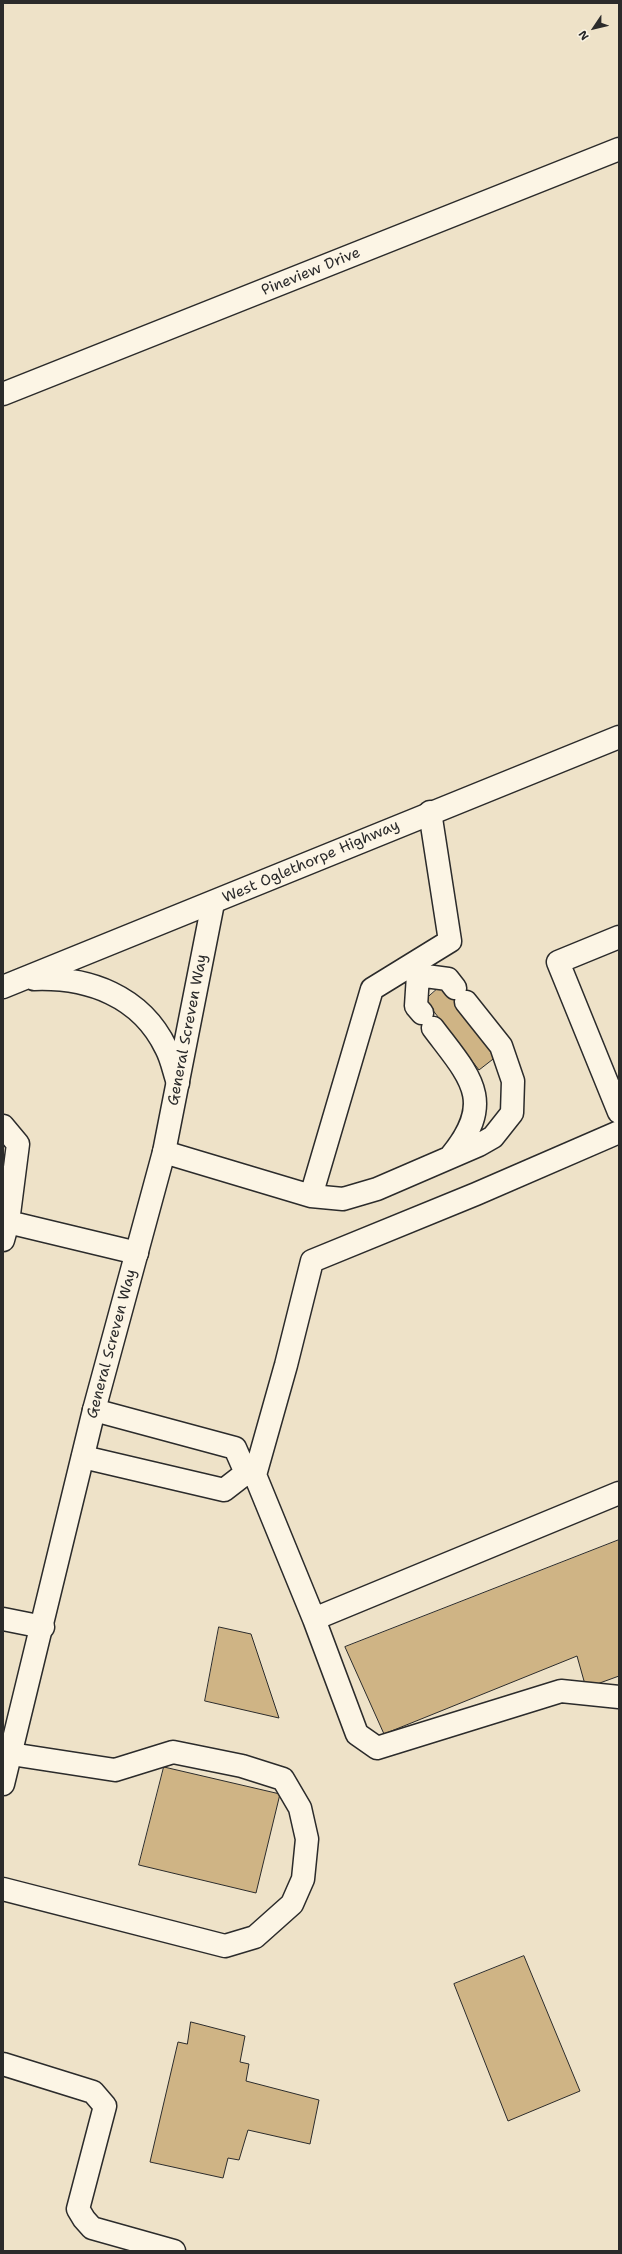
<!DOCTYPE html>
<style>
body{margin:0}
#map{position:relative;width:622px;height:2254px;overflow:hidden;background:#eee2c8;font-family:"Shantell Sans",sans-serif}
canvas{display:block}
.frame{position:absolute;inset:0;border:4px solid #2b2b2b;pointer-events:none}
.north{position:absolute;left:574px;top:8px;width:40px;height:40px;-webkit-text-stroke:3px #fcf5e5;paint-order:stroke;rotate:235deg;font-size:11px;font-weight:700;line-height:16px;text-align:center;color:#2b2b2b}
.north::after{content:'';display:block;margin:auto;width:14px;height:18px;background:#2b2b2b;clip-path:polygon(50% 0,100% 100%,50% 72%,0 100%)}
</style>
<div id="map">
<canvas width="622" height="2254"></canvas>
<div class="frame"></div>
<div class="north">N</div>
</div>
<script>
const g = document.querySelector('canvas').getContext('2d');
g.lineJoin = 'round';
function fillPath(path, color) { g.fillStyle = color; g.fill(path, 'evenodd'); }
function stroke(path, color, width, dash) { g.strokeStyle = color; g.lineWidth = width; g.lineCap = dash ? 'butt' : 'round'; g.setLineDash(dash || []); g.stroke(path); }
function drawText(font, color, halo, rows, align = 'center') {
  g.font = font + ' "Shantell Sans",sans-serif'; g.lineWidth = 4; g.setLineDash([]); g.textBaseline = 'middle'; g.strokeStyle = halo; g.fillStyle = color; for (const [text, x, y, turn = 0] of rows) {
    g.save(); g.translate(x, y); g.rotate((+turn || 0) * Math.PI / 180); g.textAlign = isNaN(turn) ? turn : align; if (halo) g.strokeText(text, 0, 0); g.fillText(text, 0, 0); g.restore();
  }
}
const building = new Path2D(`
 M443,984L497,1056L479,1070L425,1000Z
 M619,1540V1676L586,1688L577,1656L384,1734L345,1647Z
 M219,1627L251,1634L279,1718L205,1701Z
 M164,1767L280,1794L256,1893L139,1865Z
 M524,1956L580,2091L508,2121L454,1984Z
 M191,2022L245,2036L240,2062L249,2064L246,2081L319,2100L310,2144L248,2130L239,2160L228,2158L223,2178L150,2162L178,2042L187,2044Z`);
const minor = new Path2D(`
 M3,394L619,149
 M619,937L558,962L619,1112
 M411,965L418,975L416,1006L422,1013
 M418,975L448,979L455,988
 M433,1028C469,1076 497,1100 451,1156
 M3,1126L18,1144L8,1222L137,1253
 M619,1132L476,1194L312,1261L286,1365L255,1475L314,1619L619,1493
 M164,1152L311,1196L372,989L450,941L430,812
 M311,1196L343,1199L377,1189L479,1145L493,1137L512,1113L513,1081L501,1046L466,1002
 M3,1240L8,1222
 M94,1410L235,1448L246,1473
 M83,1457L224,1490L246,1473L255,1475
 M3,1619L43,1627
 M314,1619L357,1734L377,1748L561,1691L619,1697
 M3,1889L225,1946L255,1937L292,1904L303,1879L307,1839L300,1808L283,1779L242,1766L173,1752L115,1770L11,1754
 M3,2064L93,2092L105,2106L78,2209L84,2219L92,2228L174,2251`);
const major = new Path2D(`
 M3,1784L94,1410L164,1152L213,903`);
const highway = new Path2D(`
 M34,979C89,977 141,996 166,1048C172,1059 174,1072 178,1083
 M3,987L619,737`);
const streetNames = [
 ["Pineview Drive",311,272,-22],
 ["West Oglethorpe Highway",311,862,-23],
 ["General Screven Way",188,1030,-79],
 ["General Screven Way",112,1344,-75]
];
fillPath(building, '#cfb485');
stroke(building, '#2b2b2b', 1);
stroke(minor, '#2b2b2b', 25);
stroke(major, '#2b2b2b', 25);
stroke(highway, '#2b2b2b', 25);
stroke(minor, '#fcf5e5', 22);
stroke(major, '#fcf5e5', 22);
stroke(highway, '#fcf5e5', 22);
drawText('15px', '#2b2b2b', '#fcf5e5', streetNames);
</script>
